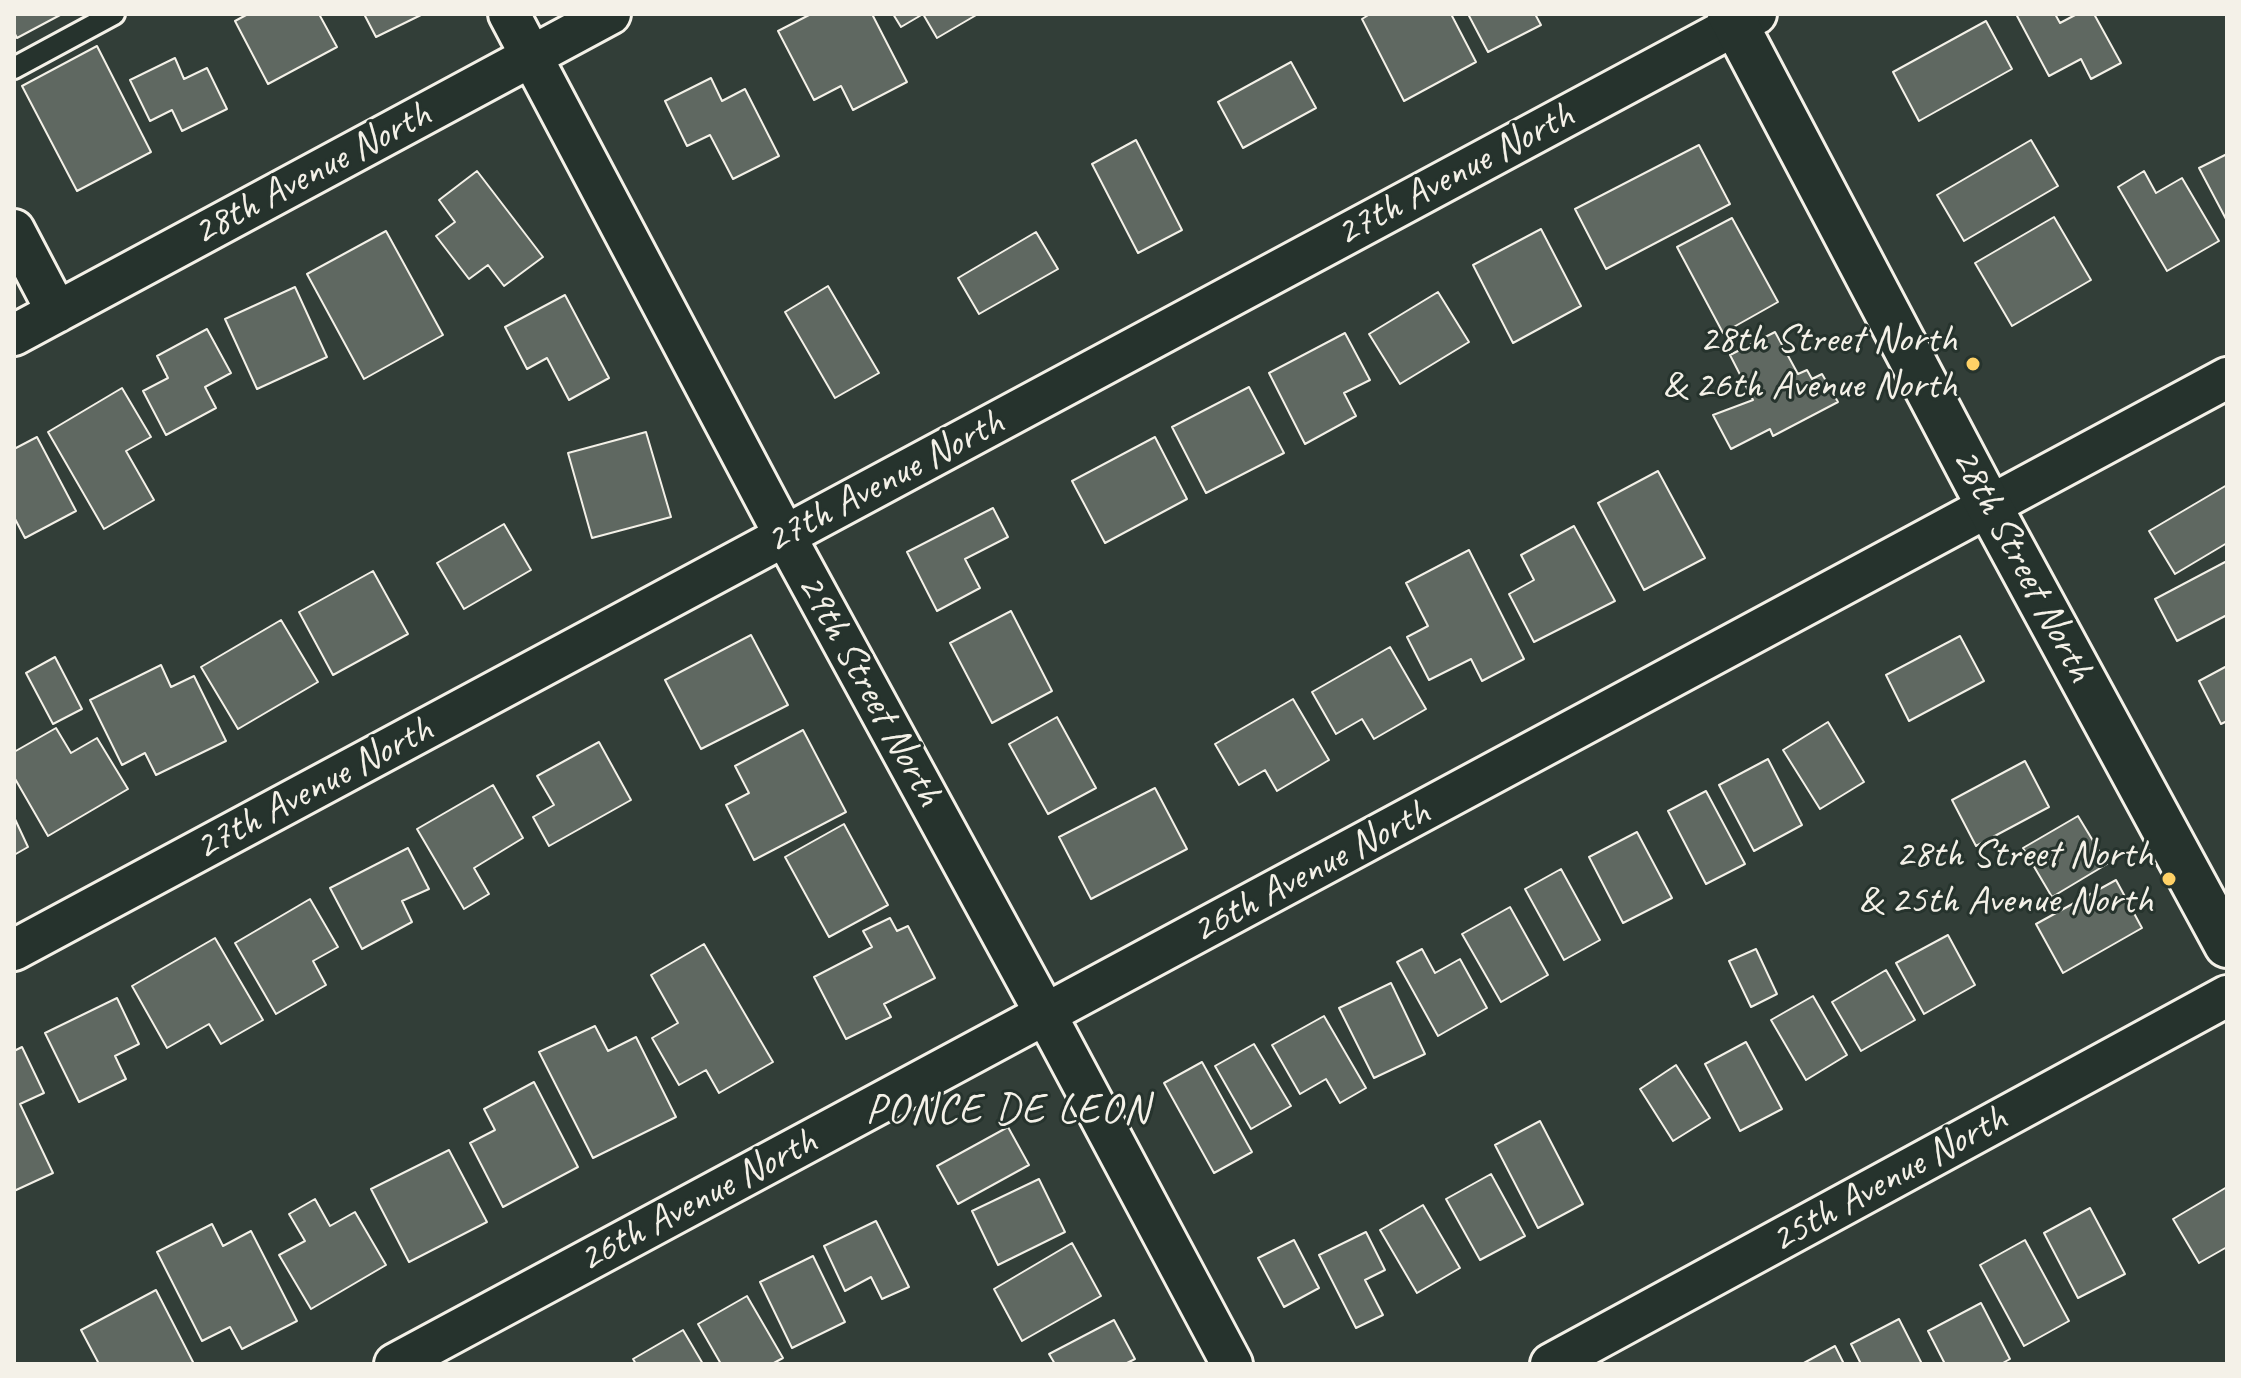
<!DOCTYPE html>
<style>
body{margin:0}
#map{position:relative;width:2241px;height:1378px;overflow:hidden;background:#323e38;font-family:Caveat,sans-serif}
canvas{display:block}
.frame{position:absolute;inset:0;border:16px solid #f4f1e8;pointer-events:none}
</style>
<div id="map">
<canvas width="2241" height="1378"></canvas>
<div class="frame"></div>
</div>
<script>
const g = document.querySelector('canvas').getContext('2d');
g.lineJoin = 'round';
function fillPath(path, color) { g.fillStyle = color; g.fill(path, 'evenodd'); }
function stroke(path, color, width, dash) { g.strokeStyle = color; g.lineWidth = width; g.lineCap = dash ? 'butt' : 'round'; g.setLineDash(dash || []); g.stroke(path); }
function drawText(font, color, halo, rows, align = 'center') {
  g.font = font + ' Caveat,sans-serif'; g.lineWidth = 6; g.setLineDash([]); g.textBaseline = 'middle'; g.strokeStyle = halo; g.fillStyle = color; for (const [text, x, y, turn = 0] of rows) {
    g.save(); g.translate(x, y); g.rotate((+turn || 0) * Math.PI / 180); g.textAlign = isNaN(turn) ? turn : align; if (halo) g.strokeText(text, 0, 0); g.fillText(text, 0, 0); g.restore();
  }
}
const building = new Path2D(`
 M14,14H62L17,38L14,32Z
 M248,14H319L337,47L268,84L235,21Z
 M364,14H423L376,37Z
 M811,14H872L907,82L853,110L841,86L814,100L778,31Z
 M893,14H923L901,27Z
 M923,14H978L937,38Z
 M1370,14H1451L1476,62L1404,101L1362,19Z
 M1468,14H1535L1541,25L1488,52Z
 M2016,14H2055L2060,23L2077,14H2094L2121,63L2091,79L2081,59L2049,76Z
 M1986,21L2012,69L1919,121L1893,72Z
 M97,46L151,152L77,191L22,86Z
 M175,58L184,79L207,68L227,109L182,131L172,110L150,121L130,80Z
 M1291,62L1316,108L1243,148L1218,102Z
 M711,78L722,101L745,89L779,156L733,179L710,135L687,146L665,101Z
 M1136,140L1182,230L1138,253L1092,164Z
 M2031,140L2058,186L1964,241L1937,195Z
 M1699,145L1730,204L1606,269L1575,209Z
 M2227,154V221L2199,168Z
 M477,171L543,257L504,286L488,265L469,279L436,236L455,222L439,200Z
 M2144,171L2156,193L2182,178L2219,241L2167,271L2118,187Z
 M2054,217L2091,280L2012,326L1975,263Z
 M1732,218L1778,302L1723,333L1677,247Z
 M1541,229L1581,306L1513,343L1473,265Z
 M386,231L443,335L364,379L307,274Z
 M1036,232L1058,269L979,314L958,278Z
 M828,286L879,373L835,398L785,312Z
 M295,287L327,357L257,389L225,319Z
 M1438,292L1469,342L1400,384L1369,334Z
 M565,295L609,378L569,400L547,358L527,369L505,327Z
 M207,329L231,373L205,387L216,408L166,435L143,391L168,378L157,356Z
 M1775,332L1798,374L1807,370L1812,379L1822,374L1838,402L1773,436L1770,429L1731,449L1713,415L1753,400L1730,355Z
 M1345,333L1370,380L1344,393L1356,416L1305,444L1269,373Z
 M1249,387L1284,453L1206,493L1172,427Z
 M122,388L151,437L126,451L154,500L104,529L48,432Z
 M646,432L671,517L592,538L568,453Z
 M37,437L76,511L25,538L14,517V449Z
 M1155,437L1187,499L1105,543L1072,481Z
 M1658,471L1705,558L1644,590L1598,503Z
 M2227,485V543L2175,574L2149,531Z
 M993,508L1008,537L965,559L980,588L937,611L907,552Z
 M504,524L531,570L464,609L437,563Z
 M1574,526L1615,601L1534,642L1509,594L1534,580L1521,555Z
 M1469,550L1524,659L1482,681L1471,659L1429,680L1407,637L1428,626L1406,583Z
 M2227,561V615L2177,641L2155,599Z
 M373,571L408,634L333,675L299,612Z
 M1011,611L1052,691L992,723L950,643Z
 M281,620L318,682L238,729L201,667Z
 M751,635L788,705L701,749L665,680Z
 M1960,636L1984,681L1909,721L1886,675Z
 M1390,647L1426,709L1374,739L1362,719L1336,734L1312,692Z
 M55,657L82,709L53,724L26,673Z
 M161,665L171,687L194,676L226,741L156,775L145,753L122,765L90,700Z
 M2227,666V721L2221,724L2199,681Z
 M1293,699L1329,760L1277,791L1265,770L1239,785L1215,744Z
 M1057,717L1096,788L1048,814L1009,744Z
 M1828,722L1864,782L1820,809L1783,750Z
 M56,728L71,753L97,738L128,789L48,836L14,777V752Z
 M803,730L846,812L754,860L726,805L749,793L735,766Z
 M599,742L631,800L549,846L533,817L554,805L537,776Z
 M1768,759L1802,825L1754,851L1719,785Z
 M2025,761L2049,807L1976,846L1952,800Z
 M493,785L523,838L474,868L489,894L464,909L417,829Z
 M1155,788L1187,849L1091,899L1059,837Z
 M1706,791L1745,864L1706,884L1668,811Z
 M2078,816L2107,864L2052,897L2023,848Z
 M14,817L28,847L14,855Z
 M844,824L888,905L829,937L785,857Z
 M1637,832L1672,898L1623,923L1589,857Z
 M408,848L429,889L402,901L412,922L362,949L330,888Z
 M1561,869L1600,940L1564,960L1525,889Z
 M2116,880L2142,928L2063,973L2036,924Z
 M310,899L338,947L313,961L326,985L276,1014L235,943Z
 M1510,907L1548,975L1501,1002L1462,934Z
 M890,918L897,931L908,926L935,978L884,1004L891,1017L846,1039L814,977L872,947L863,931Z
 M1948,935L1975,985L1924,1014L1896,963Z
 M215,938L263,1020L221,1044L209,1024L167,1048L132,986Z
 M704,944L773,1062L719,1093L706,1070L679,1085L652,1038L678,1023L651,975Z
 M1422,949L1435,973L1460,959L1487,1008L1438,1036L1397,962Z
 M1756,949L1777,994L1751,1007L1729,961Z
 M1886,970L1915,1020L1861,1051L1832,1002Z
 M1391,983L1425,1054L1374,1078L1339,1008Z
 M1813,996L1847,1055L1806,1080L1771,1020Z
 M117,998L139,1044L115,1056L126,1079L79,1102L45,1033Z
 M1324,1016L1366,1088L1340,1103L1326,1079L1300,1094L1272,1045Z
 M595,1026L608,1051L636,1037L676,1117L593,1158L539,1052Z
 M1746,1042L1782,1109L1740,1131L1705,1064Z
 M1254,1044L1291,1106L1251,1129L1215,1066Z
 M22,1047L44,1093L20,1104L53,1173L14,1191V1051Z
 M1202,1062L1252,1152L1214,1173L1164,1083Z
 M1676,1065L1710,1118L1673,1141L1640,1089Z
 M534,1082L578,1167L503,1207L470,1143L495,1130L484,1109Z
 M1540,1121L1583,1204L1538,1228L1495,1145Z
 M1008,1127L1029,1165L958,1204L937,1166Z
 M449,1150L487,1222L409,1262L371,1189Z
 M1491,1174L1525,1236L1480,1260L1446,1199Z
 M1039,1179L1065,1232L998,1265L972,1211Z
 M2227,1187V1247L2199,1263L2173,1219Z
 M315,1199L330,1226L355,1212L386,1265L311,1309L279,1255L305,1241L289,1214Z
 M1423,1205L1460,1268L1417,1293L1380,1230Z
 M2090,1208L2125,1274L2078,1298L2044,1233Z
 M876,1221L909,1287L882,1299L871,1277L845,1291L824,1246Z
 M212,1224L223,1246L251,1231L297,1321L242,1349L230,1327L202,1341L157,1252Z
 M1366,1232L1385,1270L1365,1280L1383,1315L1356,1328L1319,1255Z
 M1294,1240L1319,1288L1284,1307L1258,1258Z
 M2025,1240L2069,1321L2024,1346L1980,1265Z
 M1072,1243L1101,1296L1022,1341L994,1289Z
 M813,1256L845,1322L792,1348L760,1282Z
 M156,1290L194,1364H99L81,1330Z
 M747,1296L783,1358L772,1364H721L698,1324Z
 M1981,1303L2010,1359L2001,1364H1945L1928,1331Z
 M1899,1319L1922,1364H1861L1851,1344Z
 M1114,1320L1135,1359L1125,1364H1055L1049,1354Z
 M683,1330L703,1364H636L633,1359Z
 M1835,1346L1844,1364H1802Z`);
const service = new Path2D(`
 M14,68L114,14`);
const minor = new Path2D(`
 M509,14L785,536L1046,1015L1232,1364
 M14,230L57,312
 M14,335L610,14
 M14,950L1756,14
 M395,1364L2227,378
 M1551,1364L2227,996`);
const tertiary = new Path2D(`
 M1730,14L1989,506L2227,945`);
const markers = [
 [1973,364,8,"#ffd166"],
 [2169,879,8,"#ffd166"]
];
const streetNames = [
 ["28th Avenue North",312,174,-28],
 ["27th Avenue North",1455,175,-28],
 ["27th Avenue North",885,482,-28],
 ["28th Street North",2022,565,62],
 ["29th Street North",869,690,61],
 ["27th Avenue North",314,789,-28],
 ["26th Avenue North",1311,872,-28],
 ["25th Avenue North",1889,1180,-29],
 ["26th Avenue North",698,1201,-28]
];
const poiNames = [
 ["28th Street North",1957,341],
 ["& 26th Avenue North",1957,387],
 ["28th Street North",2153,856],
 ["& 25th Avenue North",2153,902]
];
const neighbourhoodNames = [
 ["PONCE DE LEON",1008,1111]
];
fillPath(building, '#5f6861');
stroke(building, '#f4f1e8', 2);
stroke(service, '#f4f1e8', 26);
stroke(minor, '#f4f1e8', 46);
stroke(tertiary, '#f4f1e8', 50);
stroke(service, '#26332d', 20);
stroke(minor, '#26332d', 40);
stroke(tertiary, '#26332d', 44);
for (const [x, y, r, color] of markers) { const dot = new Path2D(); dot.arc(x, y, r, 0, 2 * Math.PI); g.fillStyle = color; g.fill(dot); stroke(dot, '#26332d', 3); }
drawText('40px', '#f4f1e8', '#26332d', streetNames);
drawText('40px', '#f4f1e8', '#26332d', poiNames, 'right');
g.letterSpacing = '2px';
drawText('42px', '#f4f1e8', '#26332d', neighbourhoodNames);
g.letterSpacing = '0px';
</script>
